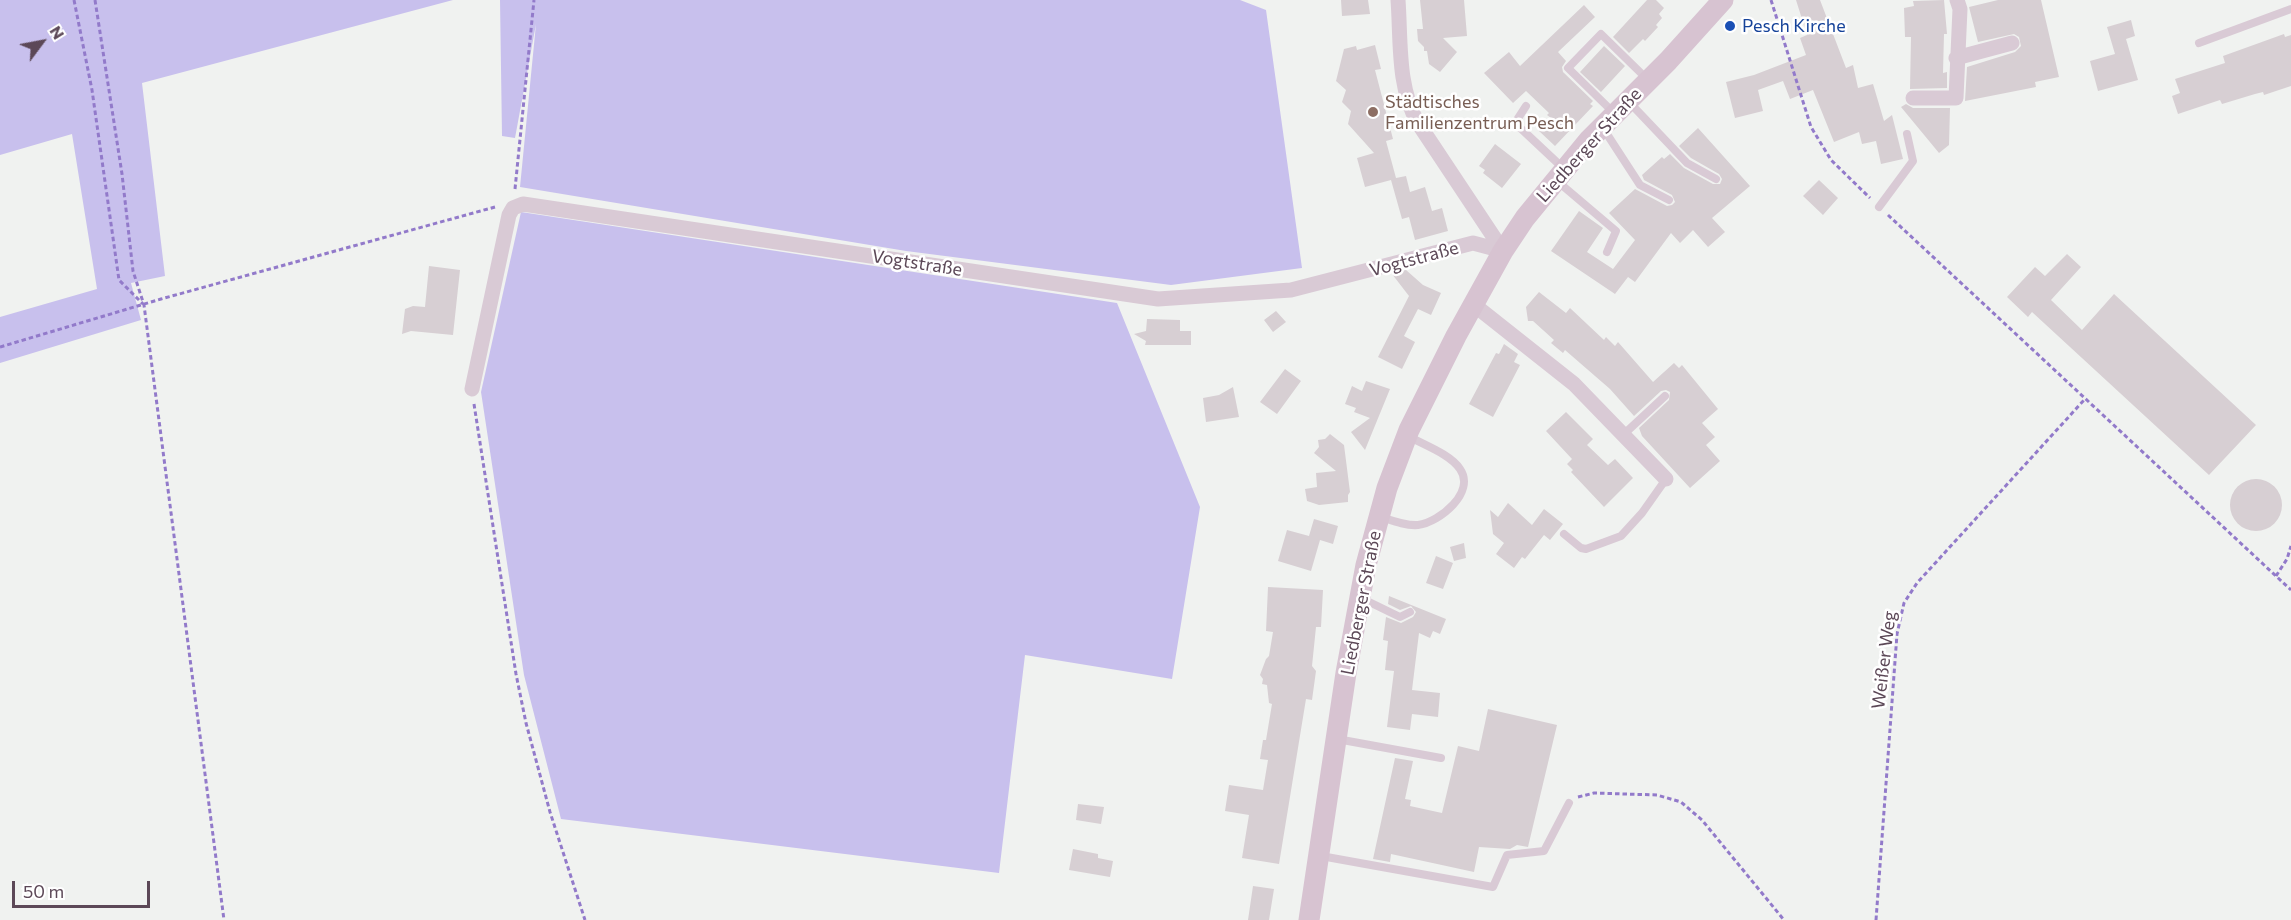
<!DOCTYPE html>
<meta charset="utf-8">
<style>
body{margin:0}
#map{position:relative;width:2291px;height:920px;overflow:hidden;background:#f0f2f0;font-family:Commissioner,sans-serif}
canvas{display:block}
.north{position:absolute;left:12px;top:12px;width:60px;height:60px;-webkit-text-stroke:4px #fff;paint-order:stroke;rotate:58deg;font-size:16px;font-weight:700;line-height:24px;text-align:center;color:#5c4857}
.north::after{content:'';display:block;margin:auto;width:21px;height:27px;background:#5c4857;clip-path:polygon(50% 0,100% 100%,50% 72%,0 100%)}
.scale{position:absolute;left:12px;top:881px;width:138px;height:27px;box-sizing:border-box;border:3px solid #5c4857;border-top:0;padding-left:8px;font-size:18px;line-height:21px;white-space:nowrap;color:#5c4857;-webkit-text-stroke:4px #fff;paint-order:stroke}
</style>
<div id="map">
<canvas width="2291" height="920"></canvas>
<div class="north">N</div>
<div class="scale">50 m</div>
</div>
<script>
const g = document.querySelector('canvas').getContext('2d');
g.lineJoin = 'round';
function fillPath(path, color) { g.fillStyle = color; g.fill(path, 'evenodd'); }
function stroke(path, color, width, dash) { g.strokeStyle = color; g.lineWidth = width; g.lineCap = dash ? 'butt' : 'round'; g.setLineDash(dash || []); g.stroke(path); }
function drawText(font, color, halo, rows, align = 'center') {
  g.font = font + ' Commissioner,sans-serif'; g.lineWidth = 5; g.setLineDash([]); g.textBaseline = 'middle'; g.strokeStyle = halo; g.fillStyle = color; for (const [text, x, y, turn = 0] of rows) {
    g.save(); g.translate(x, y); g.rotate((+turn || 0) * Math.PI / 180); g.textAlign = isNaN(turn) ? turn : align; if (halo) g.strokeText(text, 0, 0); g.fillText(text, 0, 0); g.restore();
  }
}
const green = new Path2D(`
 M0,0H453L142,83L165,276L131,283L141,320L0,363V317L97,289L72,134L0,155Z
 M500,0H1240L1266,10L1302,268L1171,285L906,251L520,187L536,24L515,138L502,136Z
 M521,212L1117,303L1200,507L1172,679L1025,655L999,873L561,819L524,675L481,392Z`);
const building = new Path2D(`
 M1341,0H1368L1370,14L1342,16Z
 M1420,0H1464L1467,36L1443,38L1457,52L1440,72L1429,64L1427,51H1424V47L1418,41L1417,29H1423Z
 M1647,0H1656L1664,8L1659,14L1662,18L1656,25L1658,27L1645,41L1643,39L1629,53L1613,37Z
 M1796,0H1820L1846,68L1853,65L1858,88L1873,84L1884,121L1892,115L1903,159L1881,164L1876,141L1862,144L1859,132L1834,142L1813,90L1790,99L1783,81L1758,90L1763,111L1735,118L1726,82L1754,75L1806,55L1800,38L1807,35Z
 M1944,0L1947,34H1944L1943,73L1947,72V88L1910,89L1911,37H1905L1904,8L1914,6L1913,1Z
 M1998,0H2041L2059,77L2035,82L2036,87L1965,101L1967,67L2015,52L2021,46L2019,37L2014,34L1978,42L1969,7Z
 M1584,5L1595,17L1558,52L1566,61L1562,67L1563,72L1593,101L1590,104L1593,106L1555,146L1539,131L1551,118L1547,115L1549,113L1526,91L1513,103L1484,73L1509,52L1520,66Z
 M2131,20L2135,36L2126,39L2138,80L2098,91L2090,61L2115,54L2107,27Z
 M2284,34L2285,37L2291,35V86L2264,95L2263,92L2255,94L2222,104L2220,100L2178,114L2172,96L2180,93L2175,79L2225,63L2223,56Z
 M1375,45L1381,69L1375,70L1393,139L1386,141L1396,178L1406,176L1410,192L1425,187L1432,211L1442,208L1448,231L1415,240L1409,217L1402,219L1391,180L1365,187L1357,158L1374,153L1348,124L1351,111L1342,102L1346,90L1336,81L1344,49L1356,46L1357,50Z
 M1604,46L1625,66L1601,92L1580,72Z
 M1906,104L1913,108H1950L1949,145L1939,153L1901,107Z
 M1698,128L1750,186L1712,218L1725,232L1708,247L1693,230L1680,243L1671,233L1635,282L1628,277L1615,294L1551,251L1579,211L1603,228L1587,252L1613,269L1635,240L1609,213L1635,189L1667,206L1672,205L1675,202L1672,195L1644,180L1642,175L1662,157L1664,159L1670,154L1684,168L1713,184H1720L1722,179L1719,174L1691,158L1679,146Z
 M1495,144L1521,164L1502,188L1483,173L1485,170L1479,166Z
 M1819,180L1838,198L1823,215L1803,196Z
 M2067,254L2081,267L2051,300L2082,330L2114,294L2256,425L2209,475L2032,312L2028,317L2007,297L2035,267L2045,276Z
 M429,266L460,270L453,335L411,331L402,334L405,309L413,306L425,307Z
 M1406,270L1423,285L1441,293L1431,315L1418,309L1404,336L1415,342L1402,369L1378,357L1409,296L1392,274Z
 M1539,292L1566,313L1570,308L1604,340L1606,337L1615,346L1618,342L1653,382L1674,363L1679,368L1682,365L1718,409L1702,423L1715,437L1706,445L1720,461L1690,488L1642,436L1639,428L1669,400L1670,392L1666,390L1661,391L1634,416L1610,389L1565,350L1563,353L1551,343L1554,340L1533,321H1528L1526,307Z
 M1276,311L1286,322L1273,332L1264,320Z
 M1147,319L1180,320V331H1191V345H1145L1146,341L1134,334L1146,331Z
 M1504,344L1518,354L1514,362L1520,365L1493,417L1469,404L1496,353L1499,354Z
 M1285,369L1301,381L1277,414L1260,402Z
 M1366,381L1390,389L1365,450L1351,432L1370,418L1354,412L1356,408L1345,404L1352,386L1362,391Z
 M1233,387L1239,417L1206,422L1203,398L1219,395Z
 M1566,412L1593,439L1587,445L1608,465L1615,459L1633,478L1604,507L1571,472L1573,470L1567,464L1572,459L1546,431Z
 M1330,434L1344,445L1350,492L1348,495V502L1319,505L1307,501L1305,489L1317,487L1316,473L1336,471L1314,453L1319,447L1318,440L1325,439Z
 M2230 505a26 26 0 1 1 52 0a26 26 0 1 1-52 0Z
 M1508,503L1532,525L1544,509L1563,524L1550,540L1544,535L1525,559L1522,557L1514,568L1496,554L1504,543L1493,534L1490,510L1498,517Z
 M1314,519L1338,526L1333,544L1320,540L1311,571L1278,561L1287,530L1309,536Z
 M1464,543L1466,558L1454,561L1450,547Z
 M1436,556L1453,563L1443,589L1426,583Z
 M1268,587L1323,590L1321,627H1316L1312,666L1316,671L1312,700L1306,699L1279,864L1242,858L1249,815L1225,811L1229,785L1263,790L1268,760L1260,759L1263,740H1266L1272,704L1269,703L1267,685L1262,684L1263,679L1260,675L1266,659L1269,656L1273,632L1266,631Z
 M1389,596L1446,619L1440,634L1433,631L1430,638L1419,633L1412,690L1440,693L1438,717L1412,714L1410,730L1387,727L1394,671L1385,670L1388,641L1383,640L1386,617L1401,623L1413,617L1416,612L1411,606L1400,610L1388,604Z
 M1488,709L1557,725L1528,847L1517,845L1510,849L1479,847L1474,872L1391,854L1390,862L1373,859L1395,758L1413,761L1405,799L1411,800L1410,806L1442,813L1458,746L1479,751Z
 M1078,804L1104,807L1101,824L1076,820Z
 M1073,849L1098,854V858L1113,861L1110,877L1069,870Z
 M1253,886L1274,889L1269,920H1248Z`);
const path = new Path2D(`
 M74,0L92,90L119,280L143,304
 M95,0L122,174L133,271L144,305L224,920
 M1771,0L1811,127L1831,160L1870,198
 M515,189L534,0
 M1888,215L2291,590
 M0,347L161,299L495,207
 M474,404L516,674L526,723L550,812L585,920
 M2276,576L2287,559L2291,546
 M1578,797L1594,793L1657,795L1681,802L1702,820L1784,920
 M1876,920L1897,634L1904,603L1917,583L2085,399`);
const lane = new Path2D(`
 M2199,43L2291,9
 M1630,103L1687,163L1716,179
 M1526,106L1515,123L1563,168
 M1614,113L1568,68L1601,34L1647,79
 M1603,128L1640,185L1669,200
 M1557,181L1616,231L1607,252
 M1879,207L1913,161L1907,134
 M1623,435L1665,396
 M1381,517C1393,521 1406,526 1418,525C1440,522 1476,492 1460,469C1450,454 1424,445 1408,436
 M1564,534L1581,548L1586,549L1621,536L1642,513L1666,479
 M1363,599L1400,617L1410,612
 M1337,739L1441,758
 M1321,856L1493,887L1507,855L1544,851L1569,803`);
const street = new Path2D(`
 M1398,0C1401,40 1397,87 1418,123L1503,251
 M1956,58L2012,43
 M1913,98H1956L1960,9L1957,0
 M1473,304L1574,384L1666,479
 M472,389L509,215L513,208L523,204L1158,299L1291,290L1473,243L1503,251`);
const secondary = new Path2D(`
 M1309,920L1346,673L1366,565L1387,488L1409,430L1456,336L1503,251L1525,218L1589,140L1668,61L1723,0`);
const markers = [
 [1730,26,6,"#1a4fb4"],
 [1373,112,6,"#8d6e63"]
];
const transitNames = [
 ["Pesch Kirche",1742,26]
];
const educationNames = [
 ["Städtisches",1385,102],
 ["Familienzentrum Pesch",1385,123]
];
const streetNames = [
 ["Liedberger Straße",1589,145,-48],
 ["Vogtstraße",1414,259,-15],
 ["Vogtstraße",917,263,9],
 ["Liedberger Straße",1361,603,-79],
 ["Weißer Weg",1884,660,-83]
];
fillPath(green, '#c8c0ed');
fillPath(building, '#d7cfd3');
stroke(path, '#927aca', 3, [4.5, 3]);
stroke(lane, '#d9cad5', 8);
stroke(street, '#d9cad5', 15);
stroke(secondary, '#d7c3d1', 21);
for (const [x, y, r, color] of markers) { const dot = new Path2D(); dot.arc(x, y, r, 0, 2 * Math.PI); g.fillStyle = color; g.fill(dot); stroke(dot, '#fff', 2); }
drawText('18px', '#164399', '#fff', transitNames, 'left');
drawText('18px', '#785e54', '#fff', educationNames, 'left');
drawText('18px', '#5c4857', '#fff', streetNames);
</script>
